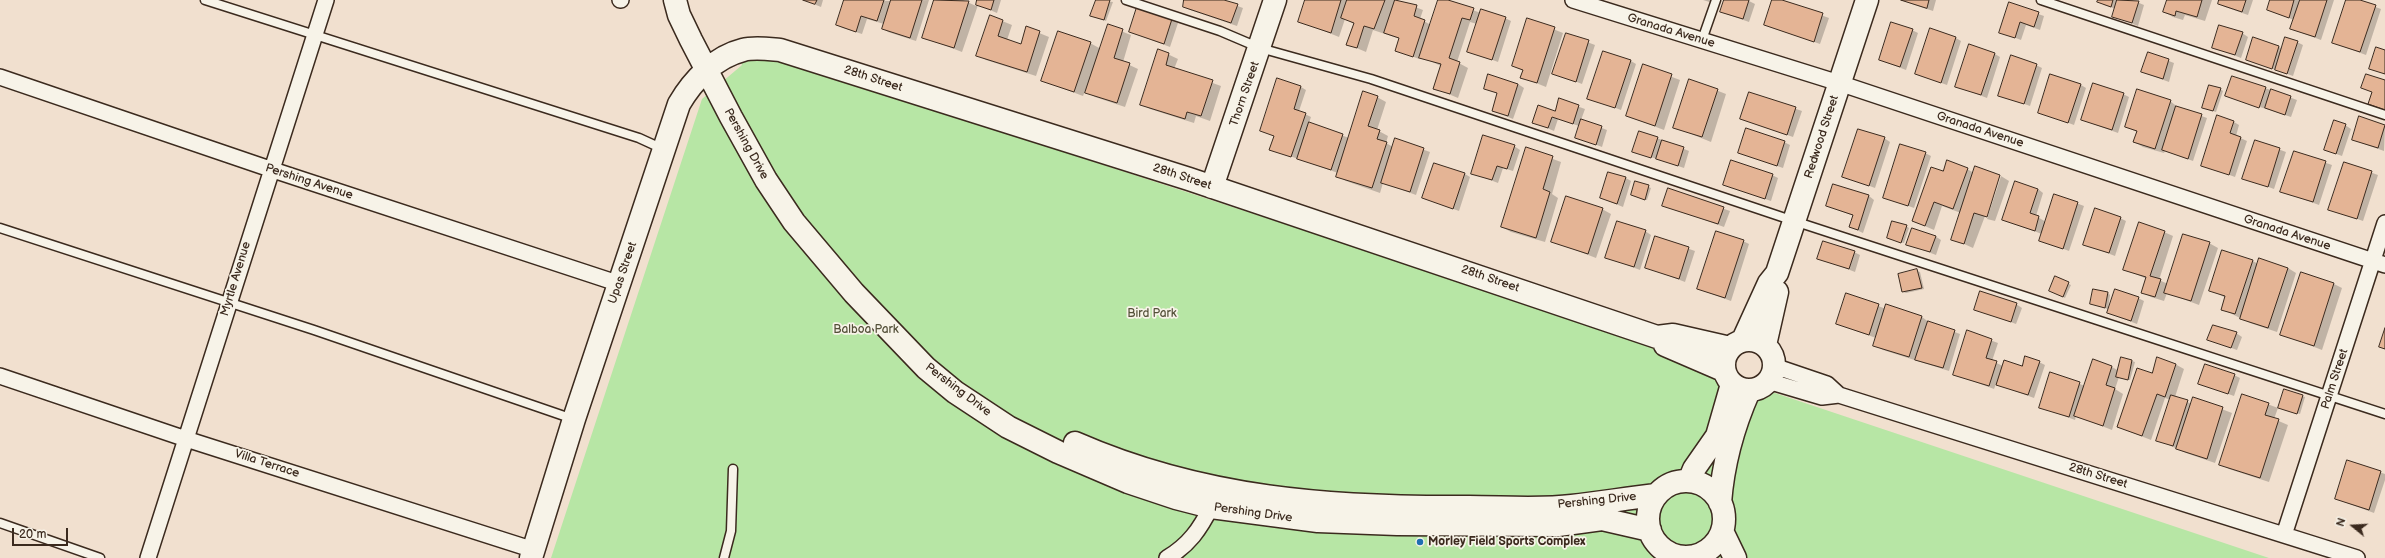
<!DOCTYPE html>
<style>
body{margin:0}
#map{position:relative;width:2385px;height:558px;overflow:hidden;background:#f1e0cf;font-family:"Balsamiq Sans",sans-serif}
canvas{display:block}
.north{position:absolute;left:2333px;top:506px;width:40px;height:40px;-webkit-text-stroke:3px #f7f3e8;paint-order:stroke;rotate:288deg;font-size:11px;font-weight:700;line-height:16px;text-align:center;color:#3b2a1e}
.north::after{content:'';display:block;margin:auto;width:14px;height:18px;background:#3b2a1e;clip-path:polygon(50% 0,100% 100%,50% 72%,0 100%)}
.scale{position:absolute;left:12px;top:528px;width:56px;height:18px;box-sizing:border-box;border:2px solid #3b2a1e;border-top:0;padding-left:5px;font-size:12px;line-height:14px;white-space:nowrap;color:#3b2a1e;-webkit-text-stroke:3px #f7f3e8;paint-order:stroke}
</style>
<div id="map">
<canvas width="2385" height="558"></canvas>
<div class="north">N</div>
<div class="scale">20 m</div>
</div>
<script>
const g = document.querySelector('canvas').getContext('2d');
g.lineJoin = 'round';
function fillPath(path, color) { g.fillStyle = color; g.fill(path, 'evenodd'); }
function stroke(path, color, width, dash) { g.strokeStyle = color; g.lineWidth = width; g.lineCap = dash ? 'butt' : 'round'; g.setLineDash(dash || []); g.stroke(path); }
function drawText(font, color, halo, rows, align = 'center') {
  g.font = font + ' "Balsamiq Sans",sans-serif'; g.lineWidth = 3.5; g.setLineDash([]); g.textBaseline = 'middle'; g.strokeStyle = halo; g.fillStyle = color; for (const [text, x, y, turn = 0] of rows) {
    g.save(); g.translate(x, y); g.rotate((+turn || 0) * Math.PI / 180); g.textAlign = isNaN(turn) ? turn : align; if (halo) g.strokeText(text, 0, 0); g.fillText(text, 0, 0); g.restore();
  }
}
const green = new Path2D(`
 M736,45L1735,371L1730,378L2269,558H551L702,99L742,65Z`);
const shadow = new Path2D(`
 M804,0H823L821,7Z
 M845,0L892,1L929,0L916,41L888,32L883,28L884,24L867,19L862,34L843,28L837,25Z
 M936,0H963L976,6L978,0H1001L997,13L978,5L962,52L923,37Z
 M1097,0L1113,2L1106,21L1094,17Z
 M1182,0H1221L1243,8L1237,26L1190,10L1184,7L1186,1Z
 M1306,0H1397L1423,10L1420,19L1431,25L1439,0H1444L1481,13L1505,18L1511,21L1498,62L1469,51L1477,24L1470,22L1457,62L1468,68L1458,98L1434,88L1441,66L1419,56V59L1396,50L1400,39L1373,30L1366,52L1347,44L1354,24L1345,19L1339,37L1299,21Z
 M1703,0H1717L1716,4Z
 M1725,0H1747L1755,4L1749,22L1721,12Z
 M1773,0H1779L1829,18L1820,44L1765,25Z
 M1900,0H1936L1933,11Z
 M2099,0H2132L2144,5L2138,26L2113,16L2116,9L2104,5Z
 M2168,0H2212L2205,21L2185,15L2183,20L2173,17L2164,12Z
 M2220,0H2253L2248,15L2225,7L2219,4Z
 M2271,0H2334L2321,40L2291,29L2294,20L2268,10Z
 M2347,0H2356L2381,9L2366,55L2333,43Z
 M2009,4L2044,16L2040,30L2026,25L2021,40L2000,32Z
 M1137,8L1178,23L1170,47L1130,32Z
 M990,16L1012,25L1007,40L1021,45L1027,28L1049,37L1036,76L986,60L978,55Z
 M1528,19L1563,33L1546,87L1521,77L1523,71L1513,65Z
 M1108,26L1131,35L1123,62L1138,69L1125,107L1095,97L1085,91L1083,96L1043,81L1090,43L1101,49Z
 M1912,30L1918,33L1906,70L1880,60Z
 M2242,33L2248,37L2241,58L2213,47Z
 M1566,34L1595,45L1582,84L1554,73Z
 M1956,38L1961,41L1947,85L1916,74Z
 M2297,42L2303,45L2293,76L2247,60L2279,47L2283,49Z
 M1159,50L1178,59L1174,69L1221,86L1210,121L1196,116L1194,123L1150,109L1141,104Z
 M2148,53L2174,63L2169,82L2142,72Z
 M1995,54L2000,57L1987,98L1956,86Z
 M1631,61L1636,64L1621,110L1589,98Z
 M2036,65L2042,68L2030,106L1999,95Z
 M1643,66L1680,80L1664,130L1627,116Z
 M1690,80L1726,94L1711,142L1674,127Z
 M1518,84L1524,88L1513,119L1493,111L1498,94L1485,88Z
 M2081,85L2086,88L2074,125L2039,112Z
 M1301,87L1306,90L1299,111L1311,117L1309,123L1349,138L1377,97L1386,102L1377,130L1388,136L1386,143L1393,147L1396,140L1430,152L1416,195L1383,183L1380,193L1346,181L1337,176L1338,173L1270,149L1275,136L1261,131Z
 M2265,88L2297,100L2291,117L2226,96Z
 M2220,89L2223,91L2216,112L2206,109Z
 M1750,93L1802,111L1793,137L1741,119Z
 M2123,94L2129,97L2118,133L2082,120Z
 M1560,100L1585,109L1581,120L1607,130L1602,147L1576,137L1579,126L1558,119L1554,131L1533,122L1556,112Z
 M2170,101L2179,108L2207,118L2193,161L2165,151L2164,153L2143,147L2134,142L2137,132L2126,127Z
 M2360,118L2385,126L2384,151L2353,140Z
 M2234,122L2239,125L2236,136L2247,141L2235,177L2202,165Z
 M2345,125L2351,129L2342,156L2325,150Z
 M1657,138L1689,151L1684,168L1633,151Z
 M1884,138L1890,142L1875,188L1843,176Z
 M2256,141L2286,152L2274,189L2244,178Z
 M1784,142L1790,145L1783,168L1739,153Z
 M1514,146L1520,150L1513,171L1503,168L1498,183L1472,173Z
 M1526,149L1561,162L1552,194L1558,198L1545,242L1511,232L1502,227Z
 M2294,152L2332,165L2319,205L2281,191Z
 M1925,153L1931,156L1914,208L1884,197Z
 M2344,163L2378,175L2363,221L2329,209Z
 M1976,167L2000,176L1973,248L1953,239L1961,213L1942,206L1934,230L1913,221L1943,173L1967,169L1974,173Z
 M1465,174L1470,177L1459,211L1423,198Z
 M1772,175L1778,178L1771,201L1724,185Z
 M2001,176L2009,181L1995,221L1987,219Z
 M1626,178L1631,181L1623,207L1601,198Z
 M1636,182L1651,188L1647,200L1634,196Z
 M1668,189L1730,211L1724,227L1663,205Z
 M2038,189L2043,193L2036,216L2046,222L2055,195L2084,206L2069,251L2040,240L2042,234L2003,220Z
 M1869,196L1874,200L1863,233L1850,227L1854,216L1827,206Z
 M1602,209L1611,214L1596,258L1552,241Z
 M2120,218L2126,221L2115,256L2084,244Z
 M1906,226L1909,228L1904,243L1890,239Z
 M1645,231L1651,235L1640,270L1606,257Z
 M2164,232L2173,236L2159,280L2168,284L2209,243L2218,248L2199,305L2167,293L2164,301L2151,297L2142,292L2147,279L2124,269Z
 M1935,236L1941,240L1936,255L1907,244Z
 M1655,237L1695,251L1685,282L1646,267Z
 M1743,241L1749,244L1731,301L1698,289Z
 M1854,252L1860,255L1855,272L1819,258Z
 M2253,261L2258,264L2288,268L2296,273L2277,332L2250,323L2222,309L2226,298L2210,290Z
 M1917,271L1920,272L1924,289L1906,293L1903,292Z
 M2056,278L2071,285L2065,298L2052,292Z
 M2334,284L2342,288L2322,350L2281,334Z
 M2108,293L2110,295L2108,309L2091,304Z
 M1847,294L1886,309L1922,317L1930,323L1960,334L1949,371L1883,350L1874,345L1876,338L1837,324Z
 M2138,298L2144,301L2137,324L2108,313Z
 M2016,304L2022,308L2016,324L1975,309Z
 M1968,332L1998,343L1992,361L2003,366L2023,367L2039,362L2045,365L2034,398L1996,384L1994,389L1954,374Z
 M2236,333L2242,337L2237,350L2209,340Z
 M2122,358L2135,362L2130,380L2119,377L2115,389L2123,394L2112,430L2076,416L2075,420L2040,407L2051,373L2085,386L2112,367L2119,371Z
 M2175,364L2184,369L2175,397L2192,404L2193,398L2232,413L2215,463L2186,453L2158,440L2171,400L2165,398L2151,440L2118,427L2153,374Z
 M2234,375L2240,378L2234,396L2200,384Z
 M2243,395L2278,408L2274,419L2288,425L2269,482L2229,469L2221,464Z
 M2302,396L2305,397L2300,414L2280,407Z
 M2348,461L2385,474V480L2374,513L2336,499Z`);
const building = new Path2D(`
 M803,0H817L815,4Z
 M844,0H884L877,21L861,16L856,32L836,25Z
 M891,0H922L910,38L882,29Z
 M934,0L969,1L954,48L922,38Z
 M977,0H994L991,10L976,5Z
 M1096,0H1110L1104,20L1090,16Z
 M1184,0H1224L1238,4L1231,23L1183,7Z
 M1305,0H1341L1331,33L1298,22Z
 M1347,0H1385L1374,29L1364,26L1357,48L1346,45L1354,23L1341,18Z
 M1395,0L1417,5L1414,16L1425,20L1413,57L1395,51L1399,38L1384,33Z
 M1438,0H1448L1474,8L1470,20L1462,18L1449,58L1460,62L1450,94L1433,89L1441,64L1419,58Z
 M1724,0H1749L1743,19L1720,12Z
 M1772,0H1782L1823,13L1814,42L1764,25Z
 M1901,0H1929L1927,8Z
 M2098,0H2113L2111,7L2097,2Z
 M2117,0L2139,1L2132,23L2112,17Z
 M2167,0H2202L2197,17L2176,11L2175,16L2163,12Z
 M2219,0H2246L2242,12L2218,4Z
 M2270,0H2294L2289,18L2267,10Z
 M2300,0H2327L2315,37L2290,29Z
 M2346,0H2360L2376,5L2360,52L2332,43Z
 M2009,2L2039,12L2034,27L2020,22L2015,38L1999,33Z
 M1137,7L1172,19L1164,44L1129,32Z
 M1481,9L1506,17L1492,60L1467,52Z
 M990,15L1003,20L998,36L1021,44L1026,26L1040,31L1027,72L976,56Z
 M1527,18L1555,27L1537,83L1520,78L1523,70L1512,66Z
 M1891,22L1913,29L1900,67L1879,60Z
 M1108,24L1123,29L1114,58L1130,63L1117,103L1085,93Z
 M2219,25L2243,32L2235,55L2212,48Z
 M1930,28L1956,37L1941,83L1915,74Z
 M1058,31L1091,42L1074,92L1041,81Z
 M1566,33L1589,40L1576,82L1552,74Z
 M2253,37L2279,46L2272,69L2246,60Z
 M2285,37L2298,41L2287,74L2275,70Z
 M1969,44L1995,53L1981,95L1955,87Z
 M2376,47L2385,50V74L2369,69Z
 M1158,49L1169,53L1166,65L1213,80L1201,116L1187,112L1185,119L1140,105Z
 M1603,51L1631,60L1615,108L1587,99Z
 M2148,52L2169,59L2163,79L2141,72Z
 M2011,55L2037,64L2024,104L1998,96Z
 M1643,64L1672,74L1655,126L1626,116Z
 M1488,74L1518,84L1508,116L1492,111L1497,93L1484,89Z
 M2050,74L2081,84L2068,123L2038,113Z
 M2366,74L2385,80V110L2368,104L2372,92L2361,88Z
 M2232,76L2266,87L2259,108L2225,96Z
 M1277,78L1301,86L1294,109L1306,113L1291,157L1269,150L1274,136L1260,131Z
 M1689,79L1718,89L1702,137L1673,128Z
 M2093,83L2124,93L2112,130L2081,120Z
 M2209,85L2221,88L2213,111L2202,108Z
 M2137,89L2171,100L2155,149L2133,142L2137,131L2125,127Z
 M2271,89L2291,96L2285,115L2265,108Z
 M1363,91L1378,96L1368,126L1380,130L1377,139L1387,142L1372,188L1336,177Z
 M1749,92L1796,107L1787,135L1740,119Z
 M1559,98L1579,105L1573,124L1552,117L1548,128L1532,123L1538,105L1555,111Z
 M2176,106L2202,114L2188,159L2162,150Z
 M2217,115L2234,121L2230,133L2241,137L2229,175L2201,166Z
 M2359,116L2385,125L2378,148L2352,140Z
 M1581,119L1602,126L1596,145L1575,138Z
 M2334,120L2346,124L2336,154L2324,150Z
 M1309,122L1343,134L1331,170L1297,159Z
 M1746,128L1785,141L1777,166L1738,153Z
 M1858,129L1885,137L1869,186L1842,177Z
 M1639,131L1658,137L1651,158L1632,152Z
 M1483,135L1515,145L1507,169L1497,166L1492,180L1471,174Z
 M1395,138L1424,148L1410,192L1381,183Z
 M1662,140L1684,147L1678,166L1656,159Z
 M2255,140L2280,148L2268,187L2242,179Z
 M1900,144L1926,152L1908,206L1883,198Z
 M1526,147L1553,156L1543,189L1550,192L1536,238L1501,227Z
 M2294,151L2326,161L2313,202L2280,192Z
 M1731,160L1773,174L1765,199L1723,185Z
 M1947,160L1968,168L1953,209L1934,202L1925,226L1912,221L1931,167L1943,171Z
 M2344,162L2372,171L2357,219L2328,210Z
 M1434,163L1465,173L1453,209L1422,198Z
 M1975,166L2000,175L1987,217L1974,213L1964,244L1951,240Z
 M1608,172L1626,177L1617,204L1600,198Z
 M1635,181L1649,185L1645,200L1631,195Z
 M2015,181L2038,189L2030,213L2039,216L2035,231L2002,220Z
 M1833,184L1869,195L1858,230L1849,227L1853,215L1826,206Z
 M1668,188L1724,207L1718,224L1662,206Z
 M2054,194L2078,202L2063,249L2039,241Z
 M1566,196L1603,208L1588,254L1551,242Z
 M2095,208L2121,217L2109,253L2083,245Z
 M1617,221L1646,230L1634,267L1605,258Z
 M1892,221L1907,225L1901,243L1887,238Z
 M2139,222L2165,231L2150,276L2161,279L2155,297L2141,293L2146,277L2123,270Z
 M1912,228L1936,236L1930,252L1906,245Z
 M1716,231L1744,240L1725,298L1697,289Z
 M2183,234L2210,242L2191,301L2164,293Z
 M1655,236L1689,247L1679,279L1645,268Z
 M1823,241L1855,251L1849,269L1817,259Z
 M2222,250L2253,260L2235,314L2221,310L2225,296L2209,291Z
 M2259,258L2288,268L2268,328L2240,319Z
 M1917,269L1922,288L1902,292L1898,274Z
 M2301,272L2334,283L2314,346L2280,335Z
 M2055,276L2069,282L2063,297L2049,291Z
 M2093,289L2108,292L2105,308L2090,304Z
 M2115,289L2139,297L2131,321L2107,313Z
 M1980,291L2017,303L2011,322L1974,310Z
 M1846,293L1879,304L1869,335L1836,324Z
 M1886,304L1922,316L1909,357L1873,346Z
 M1928,321L1955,330L1943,368L1915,360Z
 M2213,325L2237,332L2231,348L2207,340Z
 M2385,328V349L2379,347Z
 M1967,330L1992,339L1986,358L1997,361L1989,386L1953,375Z
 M2025,356L2040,361L2028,395L1996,385L2004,360L2022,366Z
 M2121,357L2132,360L2128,380L2116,377Z
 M2157,357L2176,364L2165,397L2157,394L2142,436L2117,427L2137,368L2152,373Z
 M2093,359L2112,366L2106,385L2115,388L2103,426L2074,416Z
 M2205,364L2235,374L2228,394L2198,384Z
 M2050,372L2080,382L2069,417L2039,408Z
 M2284,389L2303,395L2297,414L2278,408Z
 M2242,394L2269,403L2265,415L2279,419L2260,478L2219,465Z
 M2171,395L2188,400L2173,446L2156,441Z
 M2193,397L2223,407L2207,459L2176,449Z
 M2347,460L2381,471L2369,510L2335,499Z`);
const lane = new Path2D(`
 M205,0L639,138L663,149
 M1126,0L1220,31L1260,48L1371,79L1794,221L2385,414
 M2041,0L2385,115
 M1702,40L1716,0
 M0,228L314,330L573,419
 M0,523L100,558
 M724,558L731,531L733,469`);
const street = new Path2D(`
 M620,0H621
 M1573,0L1839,83L2385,265
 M0,77L270,169L620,284
 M1774,366L1827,384L1839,395L2357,558
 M0,376L186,439L534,550
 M1768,381L1822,397L1839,395
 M2284,535L2385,223
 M148,558L326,0
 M1167,558C1189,545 1200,529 1211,507`);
const secondary = new Path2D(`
 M675,0L679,15L691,40L731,117L766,180L794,222L854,293L926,368L955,392L1008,427L1058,452L1128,482L1176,498L1211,507L1318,521L1397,524L1558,525L1602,519L1650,530
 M1212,187L1275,0
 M1724 365a25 25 0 1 1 50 0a25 25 0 1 1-50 0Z
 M1743,340L1769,283L1777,273L1867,0
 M1665,345L1723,370
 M1765,345L1777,292
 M1075,443C1203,499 1331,508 1469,507C1503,507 1539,510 1572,506C1600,503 1628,498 1656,495
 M1689,481L1694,469L1717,436L1732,384
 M1648 519a38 38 0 1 1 76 0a38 38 0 1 1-76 0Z
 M1720,503C1723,463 1733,427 1749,391
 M1722,531L1735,558
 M531,558L574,419L679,104C693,80 715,57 743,50C754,47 768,49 780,50L1189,179L1657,337L1673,335L1730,348`);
const markers = [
 [1420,542,4,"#1f6fb2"]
];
const streetNames = [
 ["Granada Avenue",1671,31,17],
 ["28th Street",873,79,18],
 ["Thorn Street",1245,94,-71],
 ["Granada Avenue",1980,130,18],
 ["Redwood Street",1822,137,-72],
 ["Pershing Drive",746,144,61],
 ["28th Street",1182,177,18],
 ["Pershing Avenue",309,182,18],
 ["Granada Avenue",2287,233,18],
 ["Upas Street",623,273,-71],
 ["Myrtle Avenue",236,279,-73],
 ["28th Street",1490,279,19],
 ["Palm Street",2335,379,-72],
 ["Pershing Drive",958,390,37],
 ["Villa Terrace",267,464,18],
 ["28th Street",2098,476,17],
 ["Pershing Drive",1597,501,-6],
 ["Pershing Drive",1253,513,8]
];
const parkNames = [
 ["Bird Park",1152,314],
 ["Balboa Park",866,330]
];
const poiNames = [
 ["Morley Field Sports Complex",1428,542]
];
fillPath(green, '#b7e6a5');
fillPath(shadow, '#0003');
fillPath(building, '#e4b495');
stroke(building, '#3b2a1e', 1);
stroke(lane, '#3b2a1e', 11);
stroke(street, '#3b2a1e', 18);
stroke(secondary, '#3b2a1e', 25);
stroke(lane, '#f7f3e8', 8);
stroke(street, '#f7f3e8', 15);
stroke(secondary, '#f7f3e8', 22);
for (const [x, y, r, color] of markers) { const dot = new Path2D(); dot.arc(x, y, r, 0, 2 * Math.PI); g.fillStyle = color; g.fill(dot); stroke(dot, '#f7f3e8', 1.5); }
drawText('12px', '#3b2a1e', '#f7f3e8', streetNames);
drawText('12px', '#545039', '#f7f3e8', parkNames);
drawText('bold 12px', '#3b2a1e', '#f7f3e8', poiNames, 'left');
</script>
